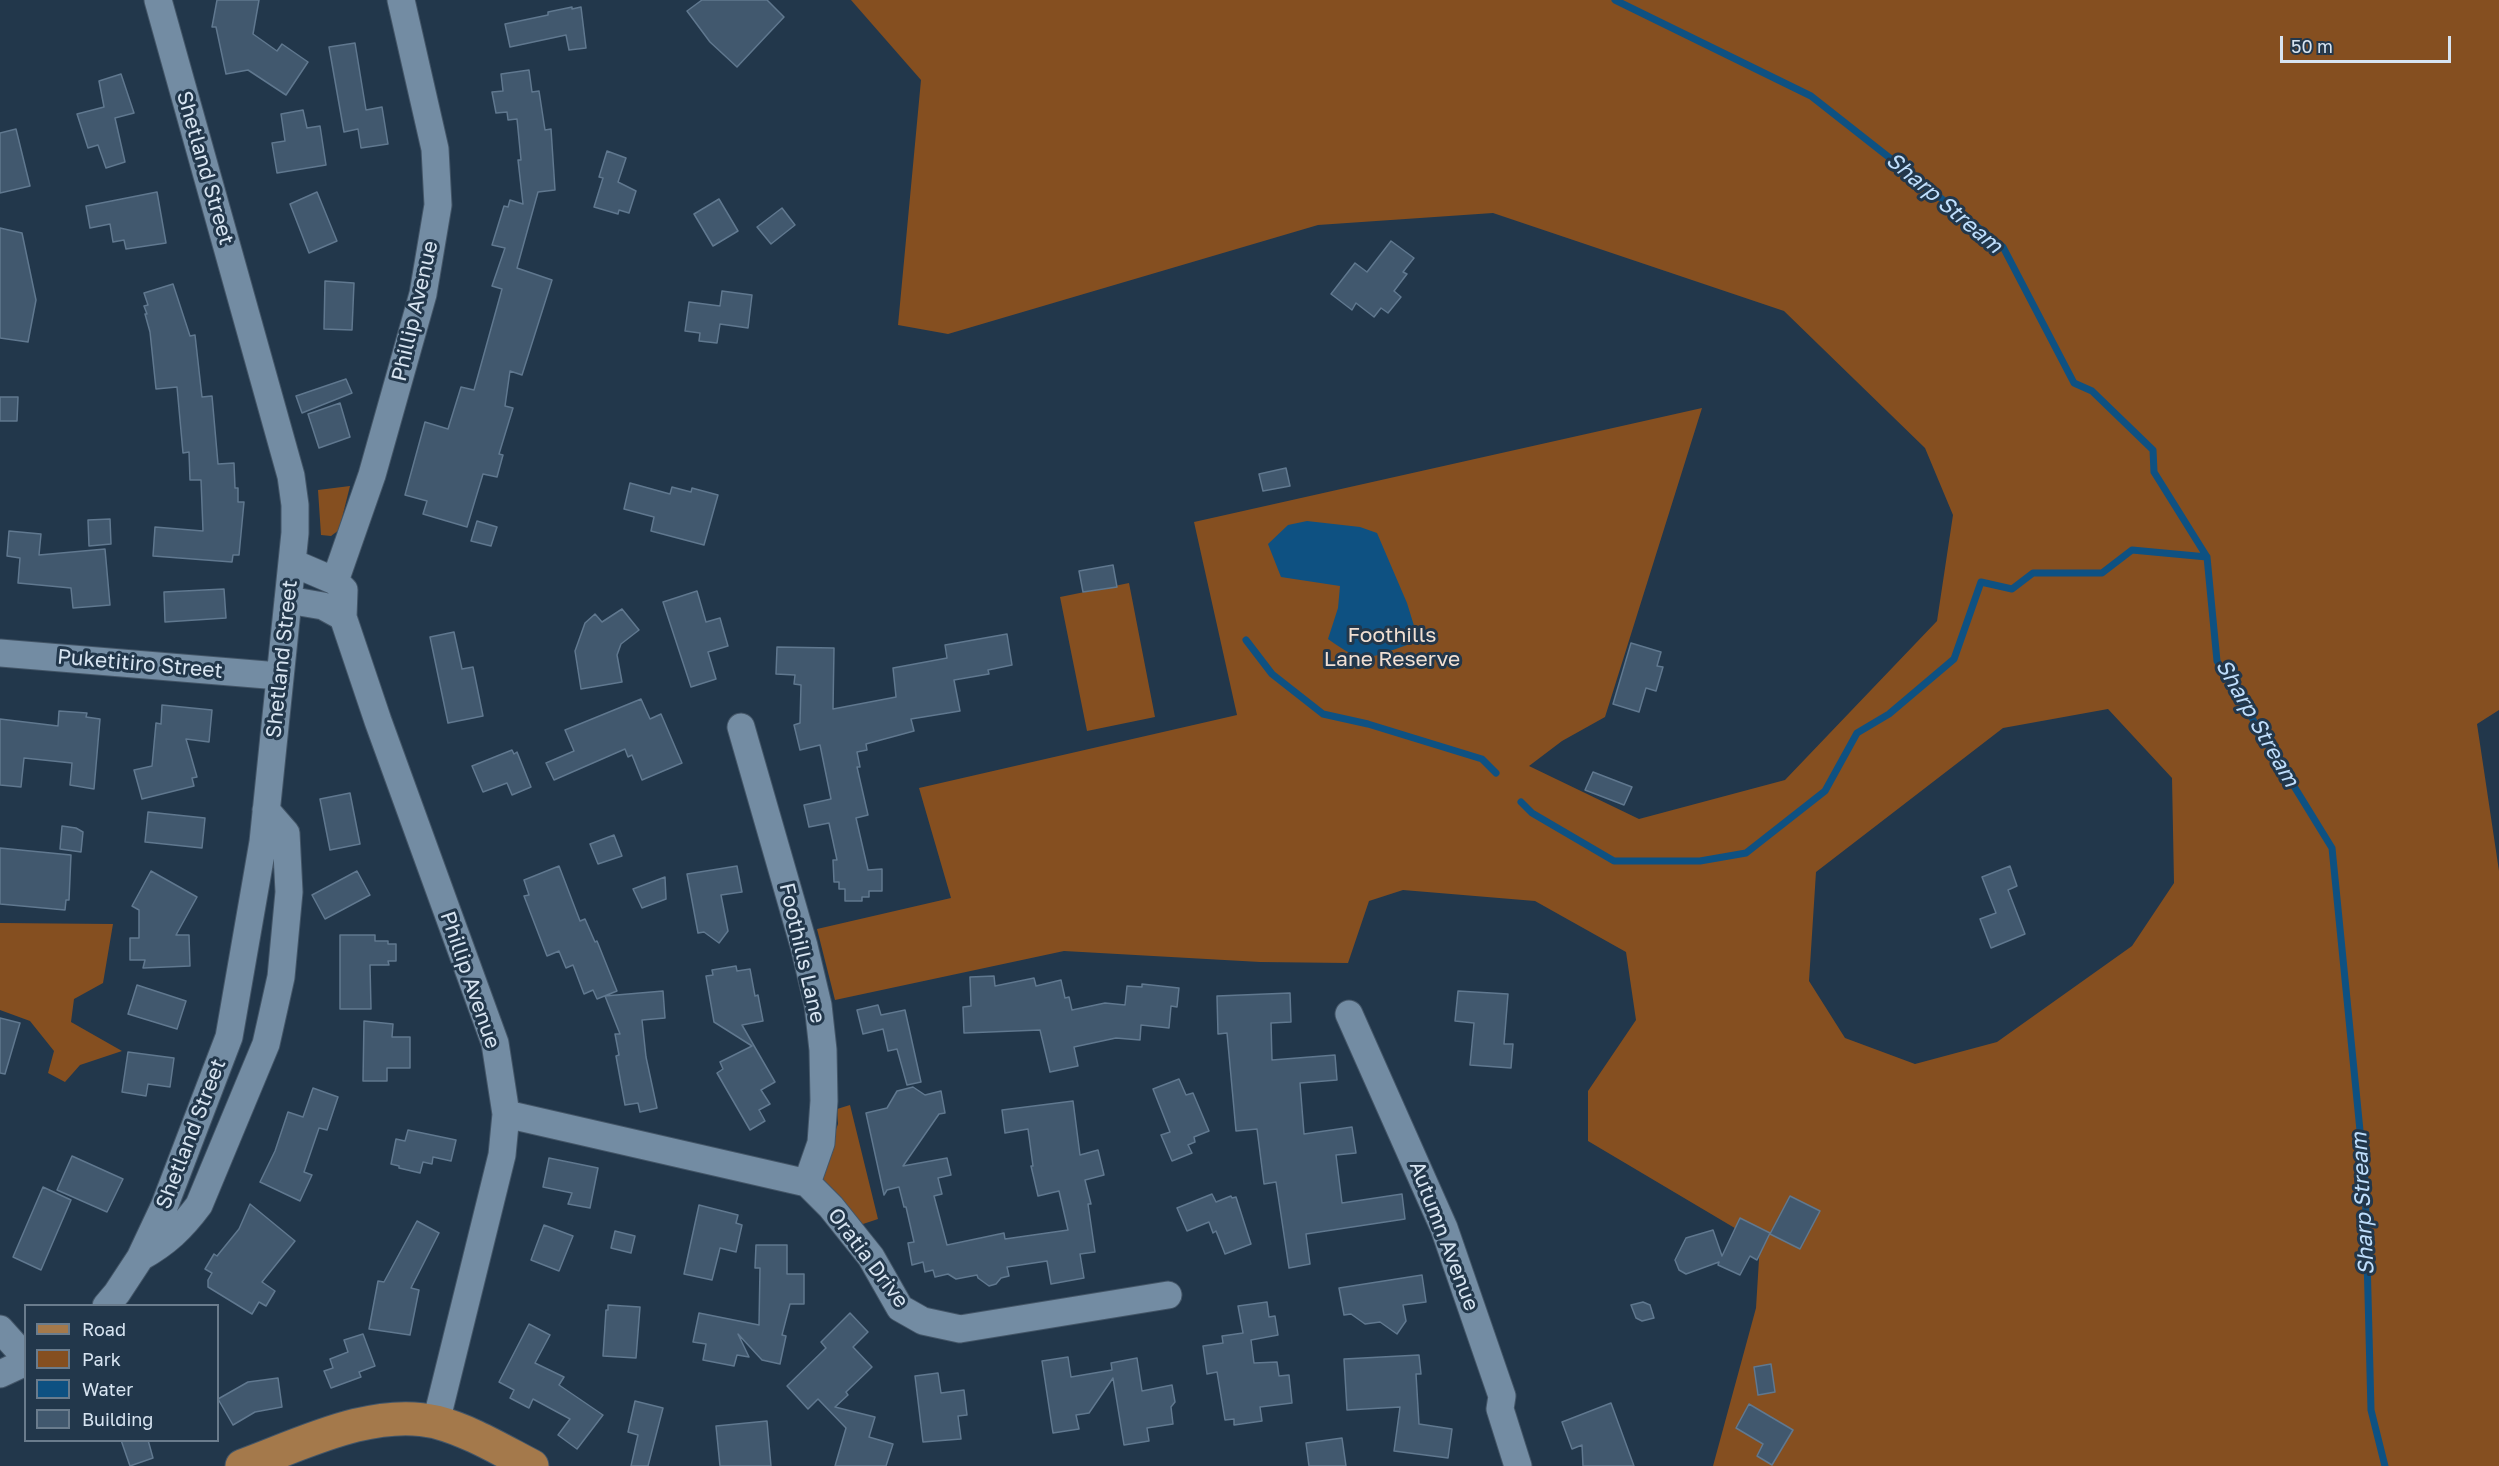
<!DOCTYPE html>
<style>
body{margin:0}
#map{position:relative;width:2499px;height:1466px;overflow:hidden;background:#22374b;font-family:"Golos Text",sans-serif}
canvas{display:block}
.legend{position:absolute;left:24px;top:1304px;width:195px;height:138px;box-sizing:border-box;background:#22374b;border:2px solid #6a7c8d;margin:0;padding:8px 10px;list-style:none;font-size:18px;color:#d7e4f1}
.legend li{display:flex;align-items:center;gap:12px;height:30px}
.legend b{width:30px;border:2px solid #6a7c8d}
.scale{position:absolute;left:2280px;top:36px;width:171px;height:27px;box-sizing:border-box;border:3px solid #d7e4f1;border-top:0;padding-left:8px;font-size:18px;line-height:21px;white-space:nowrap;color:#d7e4f1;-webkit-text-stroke:4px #22374b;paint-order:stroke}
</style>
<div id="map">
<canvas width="2499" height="1466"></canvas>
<ul class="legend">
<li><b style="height:8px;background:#a4794b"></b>Road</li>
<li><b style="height:16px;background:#854f20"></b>Park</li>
<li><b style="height:16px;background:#0e5182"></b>Water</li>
<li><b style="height:16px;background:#41586e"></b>Building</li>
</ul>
<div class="scale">50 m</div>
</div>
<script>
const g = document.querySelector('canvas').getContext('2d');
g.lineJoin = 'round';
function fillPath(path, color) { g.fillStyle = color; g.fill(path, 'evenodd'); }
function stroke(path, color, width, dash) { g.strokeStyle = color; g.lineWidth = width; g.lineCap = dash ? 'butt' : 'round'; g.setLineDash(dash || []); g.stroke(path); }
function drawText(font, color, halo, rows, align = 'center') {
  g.font = font + ' "Golos Text",sans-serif'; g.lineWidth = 6; g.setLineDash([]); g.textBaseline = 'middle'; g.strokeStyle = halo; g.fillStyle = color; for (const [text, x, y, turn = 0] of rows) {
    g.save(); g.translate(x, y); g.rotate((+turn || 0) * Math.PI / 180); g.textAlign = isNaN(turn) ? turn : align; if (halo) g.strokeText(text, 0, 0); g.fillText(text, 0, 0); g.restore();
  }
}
const green = new Path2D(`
 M851,0H2499V710L2477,724L2499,871V1466H1713L1756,1308L1760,1243L1588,1141V1091L1636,1020L1626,952L1535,901L1403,890L1369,901L1348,963L1260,962L1064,951L835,1000L817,929L951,898L919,788L1237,715L1194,522L1702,408L1605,717L1562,741L1529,766L1639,819L1785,780L1937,621L1953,515L1925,448L1784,311L1493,213L1318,225L948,334L898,325L921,80ZM2108,709L2172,778L2174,883L2132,946L1997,1042L1915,1064L1845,1038L1809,981L1816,872L2003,728Z
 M350,486L339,530L331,536L321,535L318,490Z
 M1129,583L1155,717L1087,731L1060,597Z
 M0,923L113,924L103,983L74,999L71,1022L122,1051L80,1065L65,1082L48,1073L54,1051L30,1021L0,1010Z
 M850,1105L878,1219L860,1225L823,1182L821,1170L838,1124L837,1109Z`);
const water = new Path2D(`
 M1307,521L1360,527L1377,533L1407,603L1415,629L1407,645C1367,659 1364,665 1328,639L1338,608L1340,586L1281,577L1268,544L1288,525Z`);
const stream = new Path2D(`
 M1615,0L1811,96L2003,247L2074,383L2092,391L2153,450L2154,472L2207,557L2217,661L2332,848L2365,1181L2371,1410L2385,1466
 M1246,640L1272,674L1323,714L1368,724L1482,759L1496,773
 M1521,802L1532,813L1614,861H1700L1746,853L1825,791L1857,733L1889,714L1954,659L1981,582L2012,589L2033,573H2102L2132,550L2207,557`);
const building = new Path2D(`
 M217,0H259L253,34L277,51L282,44L308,62L286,95L248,70L226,74L216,27H212Z
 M702,0H767L784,17L737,67L710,42L687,11Z
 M572,7V9L581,7L586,48L569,50L566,35L510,47L505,24L548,15V12Z
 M355,43L366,110L382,107L388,144L361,148L358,129L344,132L329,47Z
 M529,70L532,92L539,91L545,130L551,129L555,190L538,192L517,268L552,280L522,375L510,371L505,406L513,408L499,454L503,455L497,477L483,474L467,527L423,514L427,501L405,495L425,422L448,429L461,387L474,390L502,289L492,286L505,248L492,245L504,206L508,207L510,200L523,204L518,160H521L517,119L508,120L507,112L496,113L492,92L503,91L501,74Z
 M121,74L134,113L115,118L125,162L106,168L98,145L88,148L77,114L104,107L99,81Z
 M303,110L307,128L320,126L326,165L277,173L272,143L285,141L281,114Z
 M16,129L30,186L0,193V133Z
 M607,151L626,158L618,182L636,191L629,213L619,210L618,214L594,207L603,178L599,177Z
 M157,192L166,243L126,249L124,240L113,242L110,224L90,228L86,206Z
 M317,192L337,241L309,253L290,204Z
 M719,199L738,231L713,246L694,214Z
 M782,208L795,225L771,244L757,227Z
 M0,228L22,233L36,300L28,342L0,338Z
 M1391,241L1414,258L1403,272L1407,274L1394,291L1401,297L1388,313L1381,308L1374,317L1356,303L1352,310L1331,294L1355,263L1367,272Z
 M325,281L354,283L352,330L324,329Z
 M173,284L190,336L195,335L202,397L212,396L218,464L234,463L235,488H238V502H244L239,555H233L232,562L153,556L155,527L203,531L201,480H190L189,452L183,453L177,387L156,389L150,332L145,314H147L144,306L148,305L144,293Z
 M722,291L752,295L748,328L720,324L717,343L699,341L700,333L685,331L689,302L720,306Z
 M346,379L352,393L302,413L296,396Z
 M0,397H18L17,421H0Z
 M340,403L350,437L319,448L308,414Z
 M1286,468L1290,486L1263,491L1259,474Z
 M630,483L670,494L672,487L691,492L692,488L718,495L704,545L651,531L654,517L624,509Z
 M110,519L111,544L89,546L88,520Z
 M477,521L497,527L491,546L471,541Z
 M9,531L41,534L39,555L105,549L110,605L73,608L71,588L18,583L20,558L7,556Z
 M1113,565L1117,587L1083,592L1079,571Z
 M224,589L226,618L165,622L164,592Z
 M697,591L706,622L720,618L728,646L708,652L716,679L691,687L663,602Z
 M622,609L639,630L621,644L617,655L622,682L581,689L575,651L585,623L595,614L602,622Z
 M454,632L462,669L473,667L483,716L448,723L430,637Z
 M1007,634L1012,665L988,670L989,674L954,680L960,711L911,719L914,731L866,744L867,750L857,752L860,767H857L868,815L856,818L868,870L882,869V891H869V897H862V901H845V889H839V882H834L833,860H837L829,823L809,827L804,805L831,799L820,745L800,750L794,725L800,723L801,685L794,684L795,675L776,674L777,647L834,648L833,709L896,697L893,668L947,658L945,645Z
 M1631,643L1661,652L1657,666L1663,667L1656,691L1646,688L1639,712L1613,704Z
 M641,699L650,719L661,714L682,763L642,780L632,755L628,757L625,749L554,780L546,763L574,751L565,730Z
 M162,705L212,710L209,742L186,739L197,777L192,778L194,786L142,799L134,770L152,766L156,723L161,724Z
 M59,711L87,713L86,717L100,719L94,789L70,785L72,763L24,758L21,787L0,785V719L58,726Z
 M512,750L514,754L517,752L531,787L512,795L507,783L483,792L472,766Z
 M1593,772L1632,787L1624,805L1585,790Z
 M350,793L360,844L330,850L320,799Z
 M148,812L205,818L202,848L145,842Z
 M62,826L76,828L83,832L81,852L60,849Z
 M614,835L622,856L598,864L590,844Z
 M0,848L71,855L69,900H66L65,910L0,904Z
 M559,866L580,921L585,919L595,942L597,941L617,991L597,999L593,990L584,994L573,965L566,968L559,951L547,956L524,896L529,895L524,880Z
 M737,866L742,892L721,895L728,931L719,943L704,932L698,933L687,874Z
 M2010,866L2017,886L2008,890L2025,934L1991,948L1980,919L1996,913L1982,877Z
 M151,871L197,897L176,935H189L190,966L143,968L145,960H130V938H139V910L132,906Z
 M357,871L370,895L325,919L312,895Z
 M665,877L666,899L642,908L633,889Z
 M340,935H375V941H388V944H396V961H388L389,965H370L371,1009H340Z
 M736,966L737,971L750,969L755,996L758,995L763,1021L742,1025L775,1082L761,1090L770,1104L759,1110L765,1121L750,1130L717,1073L723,1069L720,1062L752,1046L714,1022L706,976L713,975L712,970Z
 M994,976L995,986L1034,978L1036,986L1061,980L1065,998L1069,997L1072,1010L1105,1003L1125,1005L1127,986L1142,987V984L1179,988L1177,1007L1171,1006L1169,1028L1141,1025L1140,1040L1116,1038L1074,1047L1078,1066L1050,1072L1040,1030L964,1033L963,1007L971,1006L970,977Z
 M137,985L186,1001L177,1029L128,1014Z
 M663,991L665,1018L642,1020L646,1057L657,1108L640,1112L638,1103L625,1105L616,1056L619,1055L615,1034H620L605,996Z
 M1458,991L1508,994L1504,1044H1513L1511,1068L1470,1065L1474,1023L1455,1021Z
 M1290,993L1291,1022L1271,1023L1272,1060L1335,1055L1337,1080L1300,1083L1304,1134L1352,1127L1356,1153L1336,1155L1342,1203L1402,1194L1405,1219L1306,1234L1310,1264L1289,1268L1276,1182L1264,1184L1257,1129L1236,1131L1227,1033L1218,1034L1217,996Z
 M878,1005L881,1015L905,1010L921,1082L907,1085L897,1049L888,1051L883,1029L863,1034L857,1010Z
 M0,1018L20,1023L5,1074L0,1073Z
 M364,1021L393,1024L392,1037H410V1068H387V1081H363Z
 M128,1052L174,1058L170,1087L148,1084L146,1096L122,1092Z
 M1179,1079L1186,1095L1193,1093L1209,1131L1194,1137L1195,1142L1188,1145L1192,1153L1172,1161L1161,1135L1170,1132L1153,1089Z
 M913,1087L925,1095L941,1091L945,1113L939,1114L903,1166L947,1158L951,1175L938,1178L942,1194L934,1196L947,1245L1004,1233L1005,1239L1068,1230L1059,1191L1038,1196L1031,1166H1033L1028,1129L1005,1133L1002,1110L1073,1101L1080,1155L1098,1150L1104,1175L1085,1180L1091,1204H1088L1095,1252L1080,1254L1084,1278L1051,1284L1047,1261L1007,1267L1009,1276L1001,1278L996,1284L989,1286L978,1278L977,1275L956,1279L948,1274L935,1277L933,1270L925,1272L923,1262L912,1265L908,1243L914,1242L906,1207H904L899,1187L887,1190L884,1195L866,1113L887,1108L897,1091Z
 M313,1088L338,1097L327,1130L319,1128L304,1172L312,1175L300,1201L260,1182L275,1151L288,1112L303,1117Z
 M408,1130L456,1140L451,1161L433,1157L432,1164L423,1162L420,1173L399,1168V1166L391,1164L396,1139L405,1141Z
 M72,1156L123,1179L107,1212L57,1190Z
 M549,1158L598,1168L590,1208L568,1204L572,1193L543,1187Z
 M43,1187L71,1200L41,1270L13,1257Z
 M1212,1194L1216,1202L1231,1196L1232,1198L1236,1197L1251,1244L1225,1254L1216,1231L1213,1233L1209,1222L1187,1231L1177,1208Z
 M1790,1196L1820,1211L1800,1249L1770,1234Z
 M250,1204L295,1241L262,1282L275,1291L266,1306L259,1302L252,1314L208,1287V1280L212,1273L205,1269L214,1254L217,1256L239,1229Z
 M699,1205L738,1215L736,1223L742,1225L736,1252L720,1248L712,1280L684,1274Z
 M1740,1218L1770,1233L1757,1260L1750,1256L1740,1275L1718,1265L1719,1262L1686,1274L1679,1270L1675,1260L1686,1238L1713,1230L1722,1256Z
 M417,1221L439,1233L411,1288L419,1290L410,1335L369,1329L378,1281L384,1282Z
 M544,1225L573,1236L559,1271L531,1260Z
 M615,1231L635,1236L631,1253L611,1248Z
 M756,1245H787V1274H804V1304H790L782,1335L786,1336L780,1364L762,1360L738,1334L749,1357L737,1355L734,1366L703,1360L706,1344L693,1342L699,1313L759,1325L760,1268H755Z
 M1422,1275L1426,1302L1403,1305L1406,1321L1397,1334L1380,1322L1365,1324L1351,1314L1344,1315L1339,1288Z
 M1267,1302L1269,1317L1275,1316L1278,1335L1251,1340L1254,1363L1277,1362L1279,1376L1289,1375L1292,1403L1260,1407L1262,1421L1234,1425V1419L1225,1420L1217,1372L1207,1374L1203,1346L1223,1343L1222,1336L1243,1333L1238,1306Z
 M1643,1302L1650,1305L1654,1318L1642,1321L1636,1318L1631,1305Z
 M608,1305L640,1307L636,1358L603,1356L606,1310H608Z
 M850,1313L868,1332L853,1347L872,1367L846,1392L848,1395L835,1407L875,1417L869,1437L893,1444L886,1466H835L846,1428L818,1399L808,1409L787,1386L826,1348L821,1342Z
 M529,1324L550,1335L535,1363L564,1377L559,1385L603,1415L577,1449L558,1435L570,1419L533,1399L529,1408L510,1398L514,1390L499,1382Z
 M363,1334L375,1366L359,1372L361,1377L331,1388L324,1371L333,1368L330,1359L348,1352L344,1340Z
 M1419,1355L1421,1374H1416L1419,1424L1452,1429L1448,1458L1394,1451L1400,1407L1347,1410L1344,1359Z
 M1068,1357L1071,1377L1112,1370L1111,1363L1137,1358L1142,1391L1172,1385L1175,1402L1171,1407L1173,1424L1147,1428L1149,1441L1124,1445L1113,1378L1089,1413L1076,1415L1079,1429L1053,1433L1042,1361Z
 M1771,1364L1775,1392L1758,1395L1754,1367Z
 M938,1373L941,1393L964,1390L967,1415L958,1416L961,1439L923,1442L915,1376Z
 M278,1378L282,1407L255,1412L233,1425L218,1399L248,1382Z
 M635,1401L663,1408L648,1466H631L638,1435L628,1432Z
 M1611,1403L1634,1466H1583L1582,1445L1572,1449L1562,1422Z
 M1749,1404L1793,1430L1772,1465L1757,1456L1763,1444L1736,1428Z
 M767,1421L771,1466H720L716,1426Z
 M1342,1438L1346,1466H1309L1306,1443Z
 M121,1440H148L153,1458L130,1466Z`);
const minor = new Path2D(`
 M293,563L335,581L344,590L343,617L378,721L495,1043L506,1114L502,1155L436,1422
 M335,581L372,475L423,294L438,205L435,149L401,0
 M288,600L323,606L343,617
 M0,653L279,676
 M741,727L804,946L818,1005L823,1050L824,1101L821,1143L807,1183
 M1349,1014L1444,1228L1502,1396L1500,1409L1518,1466
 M506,1114L807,1183L831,1207L871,1257L900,1308L923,1321L960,1329L1168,1295
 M141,1257C166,1243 182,1228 199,1205L266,1044L281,977L289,892L286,833L266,810
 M106,1306L117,1293L140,1258L164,1207L229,1037L263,842L295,533V505L291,476L158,0
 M0,1329L26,1358
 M0,1374L26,1362`);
const major = new Path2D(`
 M242,1466C300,1445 373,1407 436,1422C470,1431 501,1450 532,1466`);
const streetNames = [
 ["Shetland Street",205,168,74],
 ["Phillip Avenue",415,311,-77],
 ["Shetland Street",282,659,-84],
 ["Puketitiro Street",140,664,5],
 ["Foothills Lane",802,953,77],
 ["Phillip Avenue",470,980,71],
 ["Shetland Street",191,1134,-69],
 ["Autumn Avenue",1444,1236,69],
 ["Oratia Drive",868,1258,53]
];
const parkNames = [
 ["Foothills",1392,635],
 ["Lane Reserve",1392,659]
];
const waterNames = [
 ["Sharp Stream",1944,203,40],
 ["Sharp Stream",2257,723,60],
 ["Sharp Stream",2363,1204,-93]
];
fillPath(green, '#854f20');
fillPath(water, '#0e5182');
stroke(stream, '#0e5182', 7);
fillPath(building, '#41586e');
stroke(building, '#60788f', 1.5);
stroke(minor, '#435567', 29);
stroke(major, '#435567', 35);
stroke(minor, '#738ca3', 27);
stroke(major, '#a4794b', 33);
drawText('21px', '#d7e4f1', '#22374b', streetNames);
drawText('21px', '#f1dfd2', '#22374b', parkNames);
drawText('italic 22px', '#bfdefc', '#22374b', waterNames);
</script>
